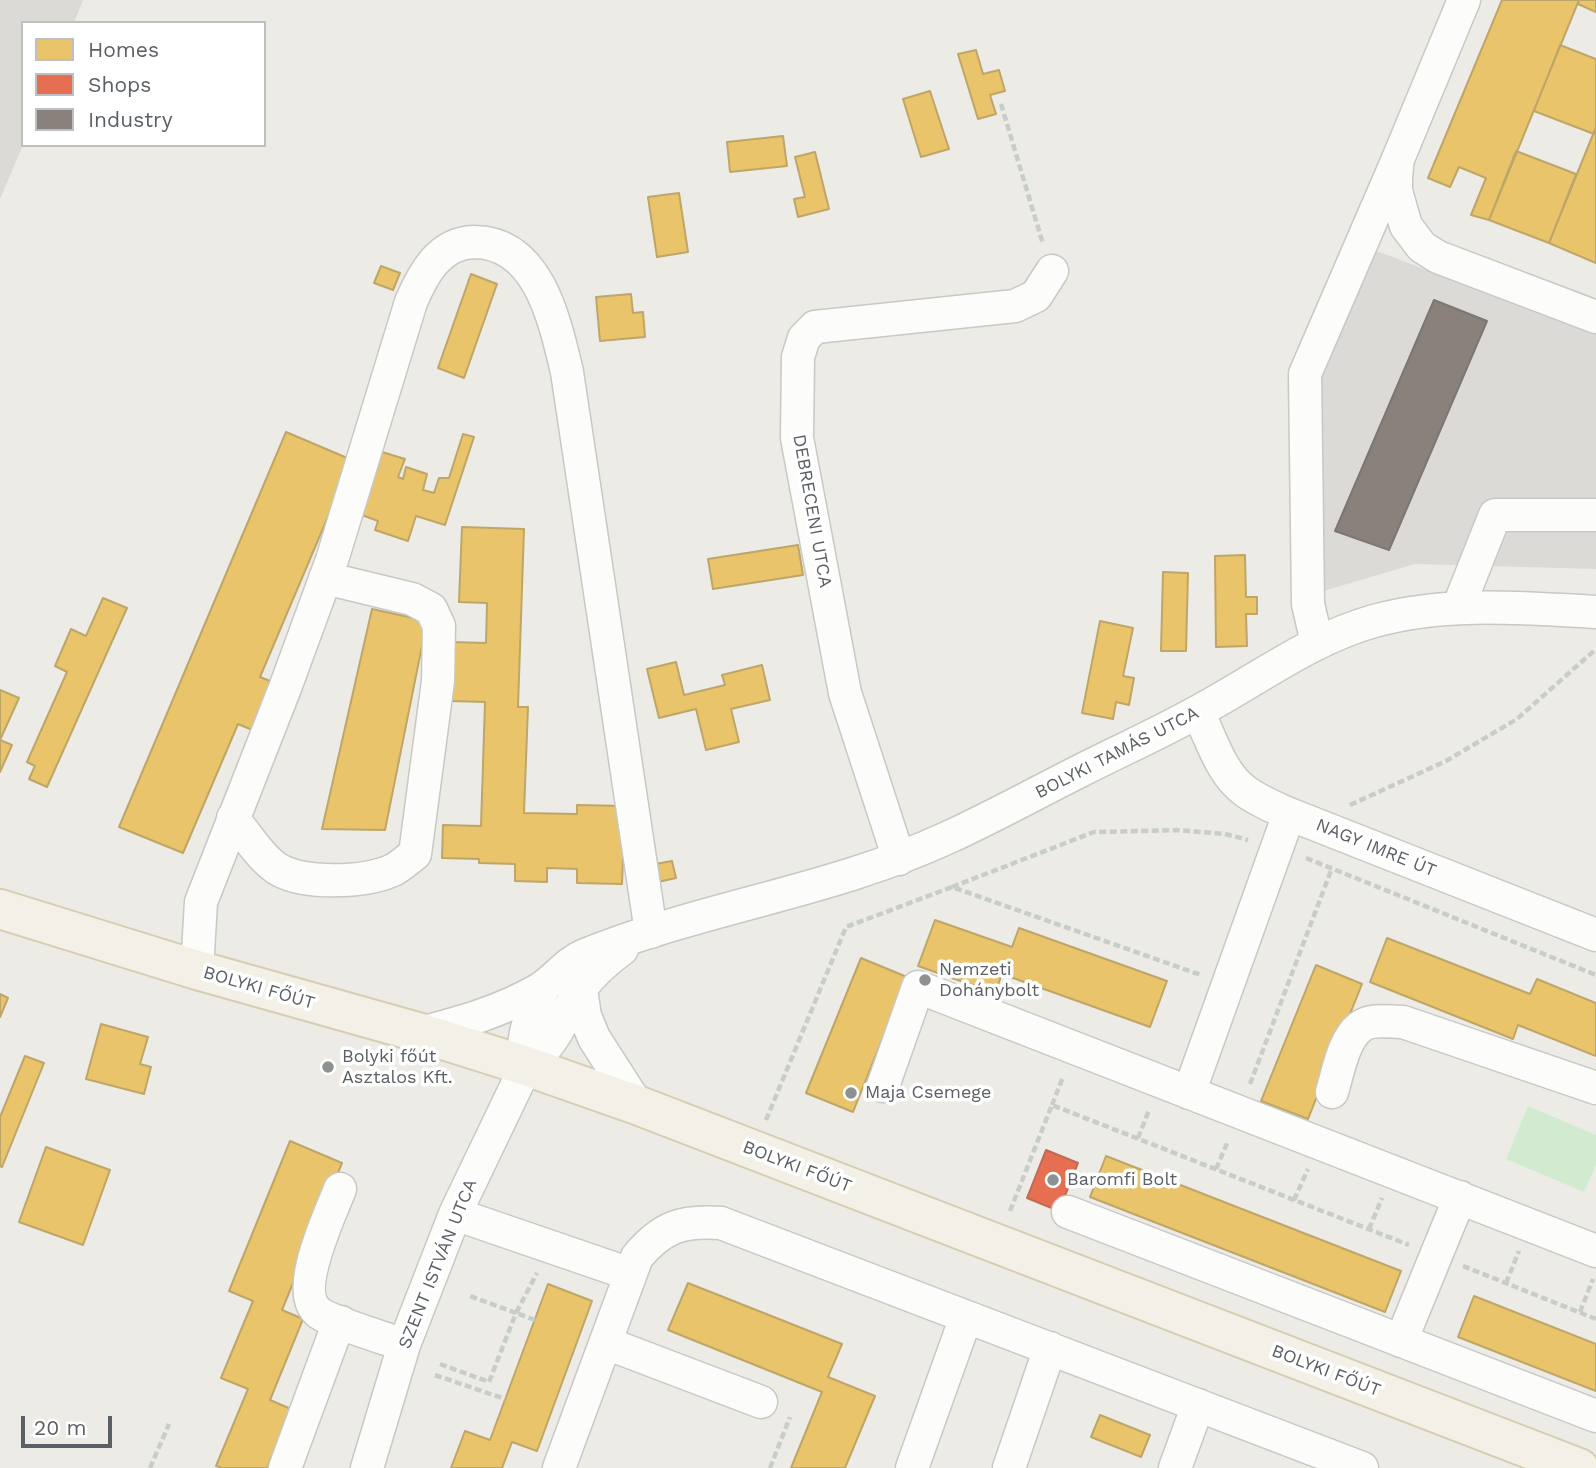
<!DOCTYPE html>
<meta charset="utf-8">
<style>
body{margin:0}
#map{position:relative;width:1596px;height:1468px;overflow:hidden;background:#ecebe6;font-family:"Work Sans",sans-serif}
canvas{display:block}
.legend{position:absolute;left:21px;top:21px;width:245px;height:126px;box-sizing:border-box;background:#fff;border:2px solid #bdbfc1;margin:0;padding:9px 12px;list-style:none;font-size:21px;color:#5b6065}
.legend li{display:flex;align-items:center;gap:14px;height:35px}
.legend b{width:35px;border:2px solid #bdbfc1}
.scale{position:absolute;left:21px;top:1416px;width:91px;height:32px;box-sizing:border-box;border:4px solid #5b6065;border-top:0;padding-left:9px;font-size:21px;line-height:24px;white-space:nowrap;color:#5b6065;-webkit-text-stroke:5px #fff;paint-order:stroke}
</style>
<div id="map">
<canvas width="1596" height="1468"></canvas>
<ul class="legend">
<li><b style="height:19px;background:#e9c46a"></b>Homes</li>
<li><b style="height:19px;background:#e76f51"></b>Shops</li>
<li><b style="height:19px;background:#8a817c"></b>Industry</li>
</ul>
<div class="scale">20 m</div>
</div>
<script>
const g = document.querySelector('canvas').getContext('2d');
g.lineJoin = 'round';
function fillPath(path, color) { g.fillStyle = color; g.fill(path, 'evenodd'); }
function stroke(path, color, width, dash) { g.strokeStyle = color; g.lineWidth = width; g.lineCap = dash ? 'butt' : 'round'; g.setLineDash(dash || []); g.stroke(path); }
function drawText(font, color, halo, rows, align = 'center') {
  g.font = font + ' "Work Sans",sans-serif'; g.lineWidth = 7; g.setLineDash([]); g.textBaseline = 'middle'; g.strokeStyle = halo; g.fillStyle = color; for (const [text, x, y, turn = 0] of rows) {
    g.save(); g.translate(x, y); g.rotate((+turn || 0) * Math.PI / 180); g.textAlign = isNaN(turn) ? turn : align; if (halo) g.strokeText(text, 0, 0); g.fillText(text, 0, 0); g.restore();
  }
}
const industrial = new Path2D(`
 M0,0H83L74,23H23V145L0,199Z
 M1374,250L1596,334V569L1415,564L1320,592V375Z`);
const green = new Path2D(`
 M1528,1106L1596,1135V1165L1584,1192L1506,1159Z`);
const homes = new Path2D(`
 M1502,0H1579L1489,220L1471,215L1486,178L1459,167L1450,187L1428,178Z
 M1579,0H1596V12L1578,4Z
 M1560,45L1596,59V127L1594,134L1534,111Z
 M976,50L983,74L999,70L1005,91L990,95L996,114L978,119L958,54Z
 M930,91L949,149L921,157L903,99Z
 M1596,127V263L1549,243Z
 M783,136L787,166L730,172L727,142Z
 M1516,151L1576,174L1549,243L1489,220Z
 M815,152L829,209L798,217L794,199L805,197L795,157Z
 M679,193L688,252L657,257L648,197Z
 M381,266L400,273L393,290L374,283Z
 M471,274L497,284L464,378L438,368Z
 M631,294L633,313L643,312L645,337L600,341L596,297Z
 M286,432L352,460L260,677L278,684L257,732L238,724L183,853L119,827Z
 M463,434L474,437L445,525L416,516L408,541L375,530L378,521L362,515L382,452L405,459L398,477L403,479L406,467L427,474L423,490L434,493L439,478H449Z
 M462,527L524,529L518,707H528L524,813L577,814V805L625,806L622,884L577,883V869L547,868V882L515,881V864L479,863V859L442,858L443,825L481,826L485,702L450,701L452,642L486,643L487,603L459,602Z
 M798,545L803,575L713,589L708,559Z
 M1245,555L1246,597H1257V614H1246L1247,646L1216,647L1215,556Z
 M1163,572L1188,573L1186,651H1161Z
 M103,598L127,608L47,787L29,779L35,766L27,762L67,672L55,666L71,629L86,636Z
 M372,609L427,621L385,830L322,829Z
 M1100,621L1133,628L1123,676L1134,678L1129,705L1116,702L1113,719L1082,713Z
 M676,662L684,695L725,685L722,675L762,665L770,700L731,709L739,742L706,750L696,709L659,718L647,669Z
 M0,690L19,698L0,740L12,745L0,772Z
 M672,861L676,878L658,882L655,864Z
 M935,920L1012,947L1019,928L1167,981L1150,1027L1002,974L995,993L918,966Z
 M1387,938L1530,994L1537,979L1596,1003V1056L1518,1025L1513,1039L1370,982Z
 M861,958L907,977L853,1112L806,1093Z
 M1316,965L1362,984L1308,1119L1261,1101Z
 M0,994L8,998L0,1017Z
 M101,1024L148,1037L140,1064L151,1067L144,1094L86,1079Z
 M25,1056L44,1063L2,1167L0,1166V1117Z
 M290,1141L342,1163L282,1310L303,1319L270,1400L291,1409L267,1468H222L216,1466L248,1389L221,1378L253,1301L229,1291Z
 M46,1147L110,1170L83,1245L19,1222Z
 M1106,1156L1401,1271L1385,1312L1090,1197Z
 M688,1283L842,1344L828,1377L875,1396L845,1468H791L822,1392L668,1330Z
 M548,1284L592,1301L537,1451L512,1442L502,1468H451L465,1431L490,1440Z
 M1474,1296L1596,1344V1391L1458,1337Z
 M1100,1415L1150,1435L1141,1457L1091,1437Z`);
const shops = new Path2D(`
 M1046,1150L1078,1163L1059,1211L1027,1198Z`);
const industry = new Path2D(`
 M1434,300L1487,321L1389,550L1335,531Z`);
const path = new Path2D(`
 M1001,104L1043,244
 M1350,805L1446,761L1517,719L1596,649
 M1306,858L1596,975
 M952,887L1094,832L1178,830L1225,834L1248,840
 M1250,1084L1332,868
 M1052,1105L1063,1077
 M766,1120L846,927L952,887L1201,975
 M1138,1138L1149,1110
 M1216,1169L1228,1141
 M1294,1200L1308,1169
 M1010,1211L1052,1105L1409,1245
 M1369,1229L1382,1198
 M1463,1266L1596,1319
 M1506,1283L1519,1251
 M1580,1312L1593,1279
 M535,1320L516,1313L537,1273
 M440,1364L489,1382L516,1313L467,1295
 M435,1375L505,1399
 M150,1468L169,1424
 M770,1468L790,1417`);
const minor = new Path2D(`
 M1464,0L1398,159L1396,177V191L1406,226L1422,247L1438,257L1596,317
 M1458,608L1495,515H1596
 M1317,643L1308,604L1305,374L1398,159
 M1198,712C1211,738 1221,774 1245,791C1258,801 1274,807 1289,814L1596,935
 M233,818C246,834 259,856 276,868C302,885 365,883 393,870C401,866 408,859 415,854L438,681L439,626L431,609L412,599L325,578
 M899,859L845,693L797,438L798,357L804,338L815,327L1015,306L1036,296L1052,271
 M197,970L201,902L285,688L332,560L411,302C423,274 439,243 474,242C539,242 555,322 567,372L651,932
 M581,989L585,1016L594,1038L637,1105
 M421,1033C463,1022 502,1011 540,989C556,979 566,963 585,955C703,907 833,891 949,837C993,817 1036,793 1080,771C1119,751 1160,733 1199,711C1257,680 1310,639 1374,621C1445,601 1523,608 1596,612
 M526,1066C520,1031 531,1018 544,987
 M883,1086L918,987L1596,1251
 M1332,1092C1338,1073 1343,1040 1360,1027C1370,1018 1390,1022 1403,1022L1596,1088
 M1189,1093L1289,814
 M340,1189C330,1215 293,1291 318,1312C328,1321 387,1339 404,1345
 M1068,1212L1596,1416
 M455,1214L630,1274
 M1401,1341L1460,1197
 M606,1343L761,1402
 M285,1468L333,1338L341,1322
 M367,1468L404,1345L455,1214L526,1066C559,1040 561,1019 582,987C593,972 607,960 622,949
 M559,1468L637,1257C662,1227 682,1220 721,1223L1362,1468
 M912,1468L966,1317
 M1009,1468L1050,1348
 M1175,1468L1198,1405`);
const major = new Path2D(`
 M0,909L197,970L421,1033L526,1066L637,1105L1579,1468`);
const markers = [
 [925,980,7,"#8e9192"],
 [328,1067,7,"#8e9192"],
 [851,1093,7,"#8e9192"],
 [1053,1180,7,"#8e9192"]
];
const streetNames = [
 ["DEBRECENI UTCA",812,511,80],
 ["BOLYKI TAMÁS UTCA",1117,753,-27],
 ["NAGY IMRE ÚT",1376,848,22],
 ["BOLYKI FŐÚT",259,988,16],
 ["BOLYKI FŐÚT",797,1167,21],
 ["SZENT ISTVÁN UTCA",438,1264,-68],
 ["BOLYKI FŐÚT",1326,1371,21]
];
const poiNames = [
 ["Nemzeti",939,970],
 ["Dohánybolt",939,991],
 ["Bolyki főút",342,1057],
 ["Asztalos Kft.",342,1078],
 ["Maja Csemege",865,1093],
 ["Baromfi Bolt",1067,1180]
];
fillPath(industrial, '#dcdad6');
fillPath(green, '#d2ead0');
fillPath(homes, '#e9c46a');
stroke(homes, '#bea668', 2);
fillPath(shops, '#e76f51');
stroke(shops, '#bd6a57', 2);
fillPath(industry, '#8a817c');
stroke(industry, '#7c7775', 2);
stroke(minor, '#c8c8c7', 35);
stroke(major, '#d7cdb2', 42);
stroke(path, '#c8cdc9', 4.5, [7, 3.5]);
stroke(minor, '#fcfcfb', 32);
stroke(major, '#f3f1e7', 38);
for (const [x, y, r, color] of markers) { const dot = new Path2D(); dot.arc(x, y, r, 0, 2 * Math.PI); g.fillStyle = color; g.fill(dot); stroke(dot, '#fff', 2.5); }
drawText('18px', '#5b6065', '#fff', streetNames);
drawText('18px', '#5b6065', '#fff', poiNames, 'left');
</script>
